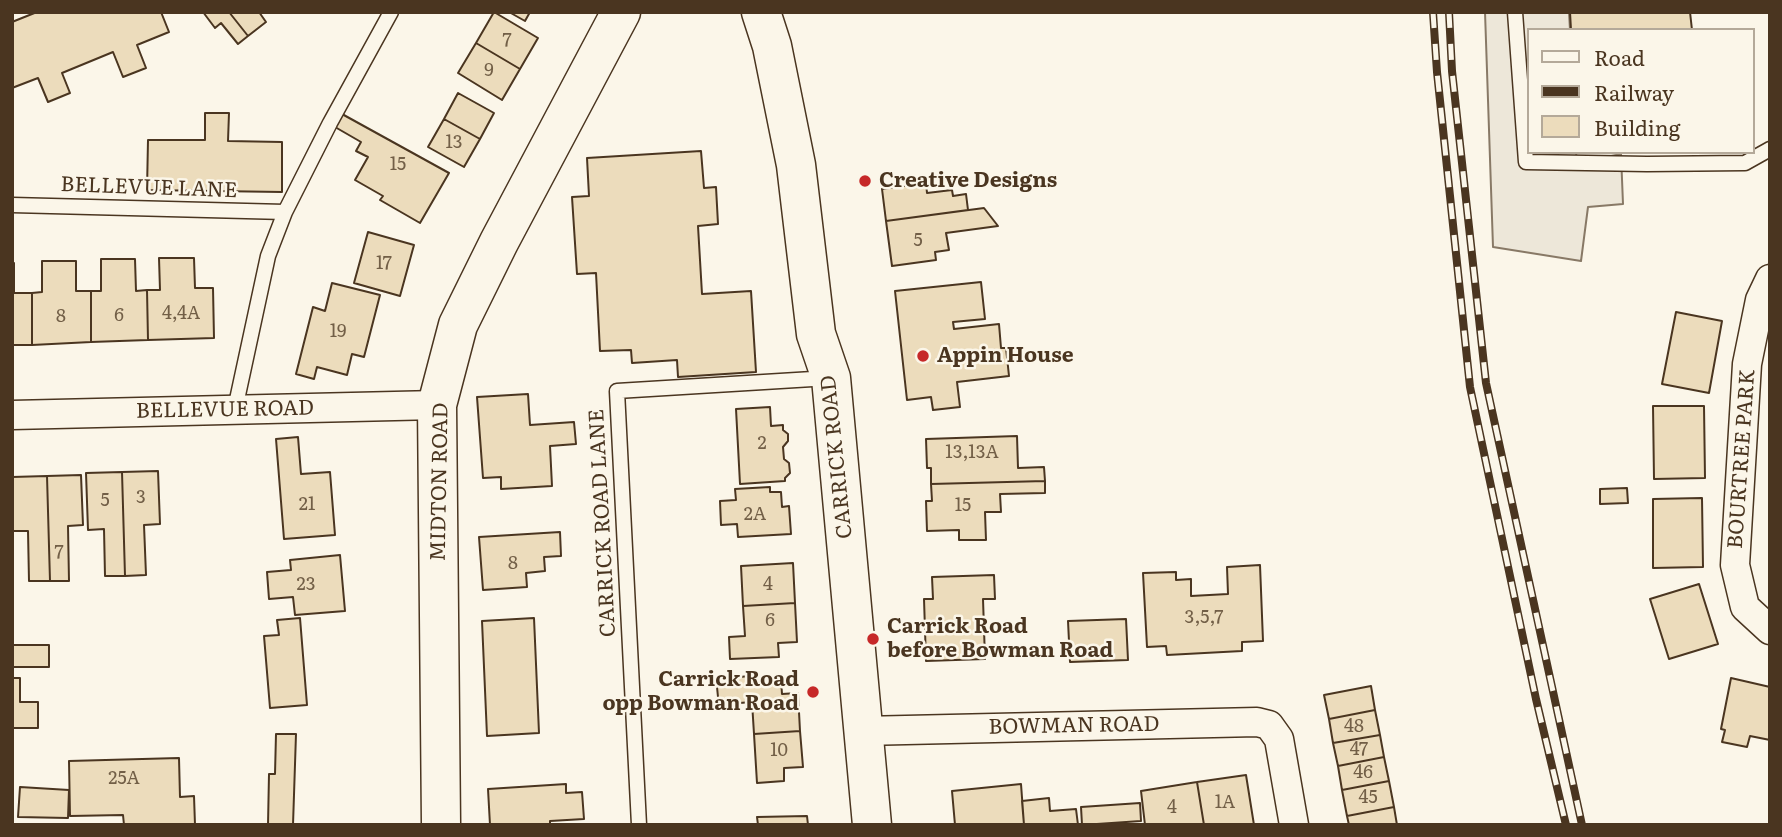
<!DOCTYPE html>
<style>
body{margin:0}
#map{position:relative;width:1782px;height:837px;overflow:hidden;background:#fbf6e9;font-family:Literata,serif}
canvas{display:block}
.frame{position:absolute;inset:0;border:14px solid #4a3520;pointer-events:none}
.legend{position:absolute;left:1527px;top:28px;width:228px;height:126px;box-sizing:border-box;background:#fbf6e9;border:2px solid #b4a999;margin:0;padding:9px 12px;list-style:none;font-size:21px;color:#4a3520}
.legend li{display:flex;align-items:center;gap:14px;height:35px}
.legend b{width:35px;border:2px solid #b4a999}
</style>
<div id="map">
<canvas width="1782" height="837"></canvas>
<div class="frame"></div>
<ul class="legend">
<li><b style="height:9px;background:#fbf6e9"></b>Road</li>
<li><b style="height:9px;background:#4a3520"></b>Railway</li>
<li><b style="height:19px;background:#ecdcbc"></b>Building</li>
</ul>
</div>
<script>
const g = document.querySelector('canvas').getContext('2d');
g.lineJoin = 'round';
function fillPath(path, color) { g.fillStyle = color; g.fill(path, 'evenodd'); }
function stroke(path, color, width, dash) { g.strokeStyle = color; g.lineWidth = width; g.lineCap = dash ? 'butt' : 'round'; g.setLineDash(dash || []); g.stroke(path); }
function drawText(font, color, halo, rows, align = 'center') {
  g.font = font + ' Literata,serif'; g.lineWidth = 5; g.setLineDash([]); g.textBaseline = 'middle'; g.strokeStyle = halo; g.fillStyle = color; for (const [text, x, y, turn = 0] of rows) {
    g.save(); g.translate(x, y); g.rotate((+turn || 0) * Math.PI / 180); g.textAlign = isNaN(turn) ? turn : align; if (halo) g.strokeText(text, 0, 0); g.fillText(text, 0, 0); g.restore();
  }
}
const parking = new Path2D(`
 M1485,12H1569L1570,30H1528V152H1576L1577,163L1621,154L1623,204L1588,207L1581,261L1493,247Z`);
const building = new Path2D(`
 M37,12H161L169,32L137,45L146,68L123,77L113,52L62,73L70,93L48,102L38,78L12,88V22Z
 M203,12H229L248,36L238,44L221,23L215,28Z
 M229,12H259L266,22L248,36Z
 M494,12L538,38L520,69L476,43Z
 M509,12H530L525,21Z
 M1570,12H1690L1692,30H1571Z
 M476,43L520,69L502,100L458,73Z
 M458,93L494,113L480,139L444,119Z
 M205,113H229L228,141L282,142V192L147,190L148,140H205Z
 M342,114L449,173L420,223L380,200L383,196L355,180L368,157L356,151L361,142L335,127Z
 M444,119L480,139L464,167L428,147Z
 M701,151L704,188L716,187L718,224L698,226L702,294L751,291L756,372L678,377L677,360L632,363L631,350L600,351L596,273L577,274L572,197L589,196L587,158Z
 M926,183L927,193L952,190L953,196L966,194L968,210L886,221L882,189Z
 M984,208L998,226L946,233L949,250L935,252L936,260L892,266L886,221Z
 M368,232L414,245L400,296L354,283Z
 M159,258H194L195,288H213L214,338L148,340L147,290H160Z
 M101,259H135L136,291L147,290L148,340L91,342V291H101Z
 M42,261H76V291H91V342L32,345V293L42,292Z
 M12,263H14V293H32V345H12Z
 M981,282L985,319L953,322L954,329L999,324L1001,348H1006L1009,376L957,382L960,407L933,410L931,397L907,400L895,291Z
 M332,283L380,295L364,357L352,354L347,375L317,367L314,379L296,374L313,307L325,311Z
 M1676,312L1722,321L1709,393L1662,384Z
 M528,394L530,425L574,422L576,444L550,446L552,486L501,489V477L483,478L477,397Z
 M1653,406H1704L1705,478L1654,479Z
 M770,407L771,426L783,425V430L788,434V441L783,447L784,459L789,463L790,473L785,478V481L740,484L736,409Z
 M1017,436L1018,468L1044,467L1045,481L931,484V468H927L926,439Z
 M298,437L301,474L330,472L335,535L284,539L276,439Z
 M158,471L160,524L144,525L146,575L125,576L122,472Z
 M122,472L125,576H105L104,529L88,530L86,473Z
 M81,475L83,525L68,526L69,581H50L47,476Z
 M47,476L50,581H29L28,531H13L12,477Z
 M1045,481V493L1000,494L1001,512H985L986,540H959V530L927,531L926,501H932L931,484Z
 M770,487V492H781L782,507L789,506L791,534L738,537L737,524L721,525L720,501L736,500L735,489Z
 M1627,488L1628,503L1600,504V489Z
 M1702,498L1703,567L1653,568V499Z
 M560,532L561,556L544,557L545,571L526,573L527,587L483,590L479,537Z
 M340,555L345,611L295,615L293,597L269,599L267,572L291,570L290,560Z
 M793,563L795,603L743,606L741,566Z
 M1260,565L1263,641L1242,642V651L1167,655L1166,646L1147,647L1143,573L1176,572V580L1191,579V596L1228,594L1227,567Z
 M994,575L995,599H983L985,659L926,661L924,599H933L932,577Z
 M1699,584L1718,644L1669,659L1650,599Z
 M795,603L797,642L778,643L779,657L730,659L729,637L745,636L743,606Z
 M300,618L307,705L270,708L264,636L279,635L277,620Z
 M534,618L539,733L487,736L482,621Z
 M1126,619L1128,660L1070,662L1068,621Z
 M12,645H49V667H12Z
 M752,676V681L781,680L782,694L798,693L800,731L754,734L752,702L727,704L718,697L717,687L724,678Z
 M12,678H20V702H38V728H12Z
 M1731,678L1770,687V740L1750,736L1747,747L1722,742L1725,730L1721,729Z
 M1371,686L1375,710L1329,719L1324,695Z
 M1375,710L1380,735L1333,743L1329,719Z
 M800,731L803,767L784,768V781L757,783L754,734Z
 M276,734H296L293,825H268L269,774H275Z
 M1380,735L1384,757L1338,766L1333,743Z
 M1384,757L1389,781L1342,790L1338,766Z
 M179,758L180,797L194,796L195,825H124L123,815L70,816L69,761Z
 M1246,775L1254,825H1204L1197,782Z
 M1389,781L1394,807L1347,816L1342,790Z
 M1197,782L1204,825H1145L1141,791Z
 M566,784V793L582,792L584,819L550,821V825H490L488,789Z
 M1021,784L1024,825H955L952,791Z
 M20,787L69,790L68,818L18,817Z
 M1049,798L1050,811L1076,809L1078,825H1024L1022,801Z
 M1140,803L1141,821L1082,825L1081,807Z
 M1394,807L1397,825H1349L1347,816Z
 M807,816L808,825H758L757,817Z`);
const lane = new Path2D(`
 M1515,12L1526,162L1647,164L1745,163L1770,149
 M12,205L285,212
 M235,409L268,256L285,212L330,123L391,12
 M639,825L617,391L829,378`);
const street = new Path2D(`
 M1770,279L1760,300L1747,364L1735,565L1745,607L1770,630
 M12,415L437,405
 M862,731L1257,722L1269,725L1279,739L1294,825`);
const secondary = new Path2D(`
 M441,825L437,405L458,325L499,242L621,12`);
const primary = new Path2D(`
 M761,12L772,46L796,165L816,334L831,378L872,825`);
const rail = new Path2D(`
 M1433,12L1437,72L1470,387L1536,699L1566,825
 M1449,12L1452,71L1486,383L1582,825`);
const markers = [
 [865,181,7,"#c62828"],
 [923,356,7,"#c62828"],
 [873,639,7,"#c62828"],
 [813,692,7,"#c62828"]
];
const numberNames = [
 ["7",507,41],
 ["9",489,71],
 ["13",454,143],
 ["15",398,165],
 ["5",918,241],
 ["17",384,264],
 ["4,4A",181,314],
 ["6",119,316],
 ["8",61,317],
 ["19",338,332],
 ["2",762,444],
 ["13,13A",972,453],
 ["3",141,498],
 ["5",105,501],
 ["21",307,505],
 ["15",963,506],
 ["2A",755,515],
 ["7",59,553],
 ["8",513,564],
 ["23",306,585],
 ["4",768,585],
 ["3,5,7",1204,618],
 ["6",770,621],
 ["48",1354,727],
 ["47",1359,750],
 ["10",779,751],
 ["46",1363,773],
 ["25A",124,779],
 ["45",1368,798],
 ["1A",1225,803],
 ["4",1172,808]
];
const poiNames = [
 ["Creative Designs",879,181],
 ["Appin House",937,356],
 ["Carrick Road",887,627],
 ["before Bowman Road",887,651],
 ["Carrick Road",799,680,"right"],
 ["opp Bowman Road",799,704,"right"]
];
const streetNames = [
 ["BELLEVUE LANE",149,188,2],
 ["BELLEVUE ROAD",225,410,-1],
 ["CARRICK ROAD",837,457,-96],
 ["BOURTREE PARK",1742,459,-86],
 ["MIDTON ROAD",440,482,-89],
 ["CARRICK ROAD LANE",603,523,-93],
 ["BOWMAN ROAD",1074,726,-1]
];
fillPath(parking, '#ede7d9');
stroke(parking, '#887966', 2);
fillPath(building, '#ecdcbc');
stroke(building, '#4a3520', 2);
stroke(lane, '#4a3520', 17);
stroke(street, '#4a3520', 31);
stroke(secondary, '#4a3520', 41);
stroke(primary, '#4a3520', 41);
stroke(lane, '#fbf6e9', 14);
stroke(street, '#fbf6e9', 28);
stroke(secondary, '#fbf6e9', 38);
stroke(primary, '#fbf6e9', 38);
stroke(rail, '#4a3520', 8);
stroke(rail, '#fbf6e9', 5, [16]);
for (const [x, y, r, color] of markers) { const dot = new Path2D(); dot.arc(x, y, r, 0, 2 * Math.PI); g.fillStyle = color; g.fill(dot); stroke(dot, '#fbf6e9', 2.5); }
drawText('18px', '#725f47', null, numberNames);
drawText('bold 21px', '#4a3520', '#fbf6e9', poiNames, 'left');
drawText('21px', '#4a3520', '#fbf6e9', streetNames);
</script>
